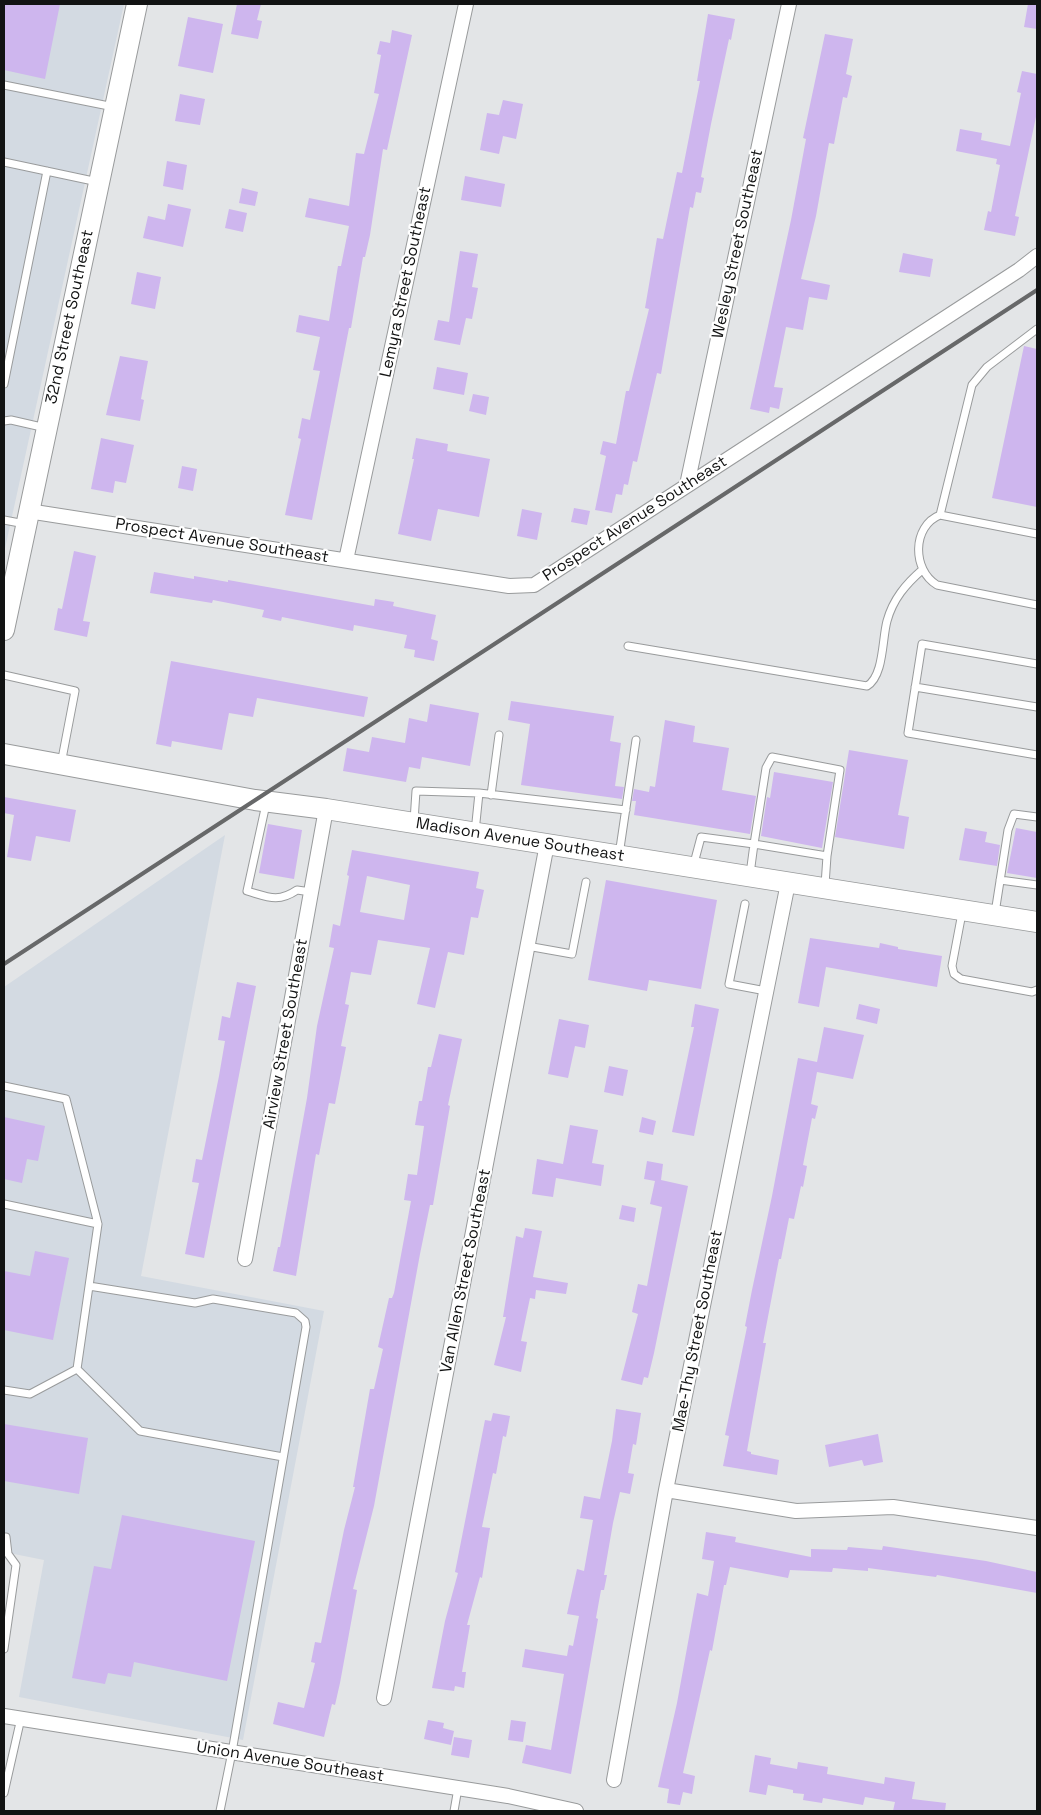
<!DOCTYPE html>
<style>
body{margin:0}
#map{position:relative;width:1041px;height:1815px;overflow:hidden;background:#e3e5e7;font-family:"Space Grotesk",sans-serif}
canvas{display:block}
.frame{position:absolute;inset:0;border:5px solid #121313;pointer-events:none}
</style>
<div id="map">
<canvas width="1041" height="1815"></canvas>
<div class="frame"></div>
</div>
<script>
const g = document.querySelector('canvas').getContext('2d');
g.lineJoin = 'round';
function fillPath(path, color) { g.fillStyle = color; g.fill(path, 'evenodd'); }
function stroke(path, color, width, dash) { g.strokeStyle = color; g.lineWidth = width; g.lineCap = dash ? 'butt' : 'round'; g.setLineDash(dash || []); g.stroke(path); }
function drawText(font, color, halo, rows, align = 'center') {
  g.font = font + ' "Space Grotesk",sans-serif'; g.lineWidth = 4.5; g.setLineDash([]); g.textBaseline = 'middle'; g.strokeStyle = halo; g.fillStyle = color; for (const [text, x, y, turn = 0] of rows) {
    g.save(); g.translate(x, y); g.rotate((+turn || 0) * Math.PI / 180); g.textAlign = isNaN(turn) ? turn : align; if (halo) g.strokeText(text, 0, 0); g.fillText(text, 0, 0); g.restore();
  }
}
const built = new Path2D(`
 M4,4H124L4,553Z
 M225,835L141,1276L324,1311L243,1740L19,1697L44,1560L4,1552V987Z`);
const building = new Path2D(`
 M4,4H60L45,79L4,70Z
 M237,4H261L257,20L262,21L258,39L231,34Z
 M1028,4H1037V29L1024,27Z
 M708,14L735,19L731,40L729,39L711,124L701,177L704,178L701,193L696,192L693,208L690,207L661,374L657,373L637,462L633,461L628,485L624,484L622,495L616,494L612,513L595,510L606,456L600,454L603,441L616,444L626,391H629L649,309L645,308L657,238L663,239L677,172L682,173L700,81H697Z
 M188,17L223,24L213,73L178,66Z
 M392,30L412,35L387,150L383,149L370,235L365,257H363L351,328H349L312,520L285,515L301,439L298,438L302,418L310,420L320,371L313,370L320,337L296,332L299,315L329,321L338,266H341L349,226L305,217L309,198L349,206L356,153L364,154L379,94L374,93L381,55L377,54L380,41L390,43Z
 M825,34L853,39L846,74L852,76L847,98L843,97L834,144L829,143L816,216L801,279L830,285L827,300L809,297L803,330L786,327L774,387L783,388L779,409L770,407L769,413L750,409L791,220L806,139L803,138Z
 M1022,71L1037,74V112L1015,216L1019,217L1015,236L984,230L988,211L991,212L1000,165L996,164L997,159L956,151L960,129L982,133L981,140L1010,146L1021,93L1017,92Z
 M180,94L205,99L200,125L175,121Z
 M503,100L523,104L516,139L503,136L499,154L480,150L487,113L499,115Z
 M167,161L187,165L183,190L163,186Z
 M465,176L505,184L501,207L461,200Z
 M242,188L258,192L255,206L239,203Z
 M168,204L191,209L183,247L143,238L148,216L165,220Z
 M229,209L247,213L243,232L225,228Z
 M460,251L478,254L472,287L478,288L472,319L466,318L460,345L434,340L438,320L449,322Z
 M903,253L933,259L930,277L899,272Z
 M137,272L161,277L155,309L131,304Z
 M1024,346L1037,349V507L992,498Z
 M120,356L148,361L141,399L144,400L140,421L106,415Z
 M437,367L468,373L464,395L433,389Z
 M473,394L489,397L486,415L469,411Z
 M101,438L134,445L126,483L115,481L113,493L91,489Z
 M416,438L448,444L447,451L490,459L479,517L438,509L431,541L398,534L414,459H412Z
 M182,466L197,469L193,491L178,488Z
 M574,508L590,511L587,525L571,522Z
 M522,509L542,513L537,540L517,536Z
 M74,551L96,556L83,621L90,622L87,637L54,630L58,608L62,609Z
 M154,572L194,579V576L228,582V580L374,606L375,599L394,602L393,606L436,615L431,639L438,641L434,661L414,657L415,650L404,648L407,635L354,625L353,631L282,617L281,621L262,617L264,610L213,600L212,603L150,593Z
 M171,661L368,697L364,717L257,698L253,717L229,713L222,750L172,741L171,747L156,744Z
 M511,701L614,716L610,741L621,743L615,786L624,787L622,799L521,785L530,724L508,720Z
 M430,704L479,713L470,766L422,757L420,769L409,767L406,782L343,771L347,748L369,752L372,737L405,743L409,718L427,722Z
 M665,720L695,726L693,742L729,748L722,790L756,796L750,834L634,815L636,801H632L634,789L649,792L650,786L655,787Z
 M849,750L908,760L898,815L909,817L904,849L835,837Z
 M774,772L833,782L822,848L761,836L767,797L770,798Z
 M4,797L76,810L70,842L36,836L31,861L7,857L14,815L4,813Z
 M268,824L302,830L294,879L259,873Z
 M965,828L987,832L985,842L1000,845L997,866L959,860Z
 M1016,828L1037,832V878L1007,873Z
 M352,850L479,872L476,888L484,890L478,918L471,917L464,955L448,952L435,1008L417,1004L430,948L378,940L371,975L351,972L345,1004L349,1005L341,1046L346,1047L335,1104L329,1103L319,1155L316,1154L296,1276L273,1271L278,1247H280L307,1098L317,1026L334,948L329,947L333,924L340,926L349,876L347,875ZM367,876L410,885L404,920L360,912Z
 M606,880L717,900L701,989L649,980L647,991L588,980Z
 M810,938L879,948L880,943L898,947V949L942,956L937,987L826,967L819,1007L798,1003Z
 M237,982L256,986L204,1258L185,1254L199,1183L192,1182L196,1159L202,1160L219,1076L225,1041L218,1040L222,1016L230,1018Z
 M695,1004L719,1009L694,1136L672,1132L694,1027H691Z
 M859,1004L880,1009L877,1024L856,1019Z
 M559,1019L589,1025L585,1048L575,1046L568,1078L548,1074Z
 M824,1027L864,1035L853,1079L817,1072L811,1104L818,1106L815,1119L812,1118L803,1165L807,1166L803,1187L801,1186L794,1219L789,1218L781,1259H779L763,1343H766L747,1451L751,1452V1454L779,1460L777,1475L723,1466L729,1436L725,1435L747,1327L745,1326L752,1290L772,1196L798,1058L817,1062Z
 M439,1034L462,1039L448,1105L450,1106L433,1205H430L420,1254L374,1506L353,1589L357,1590L340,1683L335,1705L332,1704L324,1737L273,1724L278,1702L304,1708L315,1663L311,1662L315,1642L321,1643L344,1530L355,1487H353L370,1389H374L383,1349L378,1347L389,1298H392L394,1293L411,1201L404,1200L408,1174L417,1175L424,1126L415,1125L419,1101H422L428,1067H431Z
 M609,1066L628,1070L623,1096L604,1092Z
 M4,1117L45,1126L38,1161L27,1159L22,1183L4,1179Z
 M642,1117L656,1121L653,1135L639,1132Z
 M570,1125L598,1130L592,1163L604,1165L601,1186L556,1178L553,1197L532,1194L537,1159L563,1164Z
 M647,1161L663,1164L661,1180L688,1186L654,1353L648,1378L644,1377L642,1385L621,1380L638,1314L632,1312L638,1284L647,1286L662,1207L650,1204L655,1181L644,1179Z
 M622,1205L636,1208L634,1222L619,1219Z
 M525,1228L542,1231L533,1277L568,1283L566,1294L536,1290L535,1299L530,1298L521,1341L527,1342L521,1372L494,1365L506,1317H503L516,1236L523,1238Z
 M35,1251L69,1258L53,1340L4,1330V1271L30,1276Z
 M616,1409L641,1413L636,1445L633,1444L628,1473L634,1474L630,1494L620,1492L613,1523L604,1575H607L604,1590H601L596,1618L598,1619L571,1774L522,1763L526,1745L551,1750L564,1674L522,1667L525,1649L567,1656L569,1645L573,1646L579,1616L567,1614L577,1569L584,1571L593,1520L580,1518L584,1496L600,1499L612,1441Z
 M493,1413L510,1416L506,1437L503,1436L496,1474L493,1473L482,1527L490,1528L482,1578L480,1577L467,1625H470L462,1672H466L464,1688L455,1686L454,1691L432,1688L445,1621L458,1573L455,1572L485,1420L491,1421Z
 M4,1424L88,1438L79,1494L4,1481Z
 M878,1434L883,1462L864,1466L862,1460L829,1467L825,1445Z
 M122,1515L255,1541L227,1681L134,1662L131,1677L108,1673L105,1684L72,1678L94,1566L111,1569Z
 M706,1532L736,1537L735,1542L811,1557V1549L847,1550L848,1547L882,1550L883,1546L986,1561L1037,1572V1593L937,1575L936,1577L868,1568V1571L833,1568L832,1572L790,1570L788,1578L730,1567L726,1585H724L712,1651L710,1650L683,1773L695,1776L692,1794L683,1792L680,1805L667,1803L669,1789L658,1787L677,1703L697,1593L708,1596L714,1561L702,1559Z
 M428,1720L444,1723L443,1728L454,1731L451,1745L424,1739Z
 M511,1720L526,1722L523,1742L508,1740Z
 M454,1737L472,1740L469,1758L451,1755Z
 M755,1755L771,1758L770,1764L797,1769L798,1762L828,1767L827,1774L884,1784L885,1777L915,1782L912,1799L946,1803L945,1811H893L895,1802L865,1797L863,1805L823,1798L822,1803L803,1800L804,1794L793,1793V1790L768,1785L766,1795L749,1792Z`);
const lane = new Path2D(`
 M4,85L114,107
 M4,162L98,182
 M4,384L47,171
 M4,421L11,420L46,428
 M940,515L972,385L987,367L1037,329
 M4,520L25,524
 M1037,534L940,515C912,526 912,570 937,585L1037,605
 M628,646L867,686C884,676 882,639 887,621C893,599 906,584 922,570
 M1037,664L922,644L908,733L1037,755
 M4,675L75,691L61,764
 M915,687L1037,707
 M491,795L499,735
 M266,804L247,891C268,897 278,903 297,890L311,892
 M414,821L416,791L479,793
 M475,832L479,793L626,810
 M619,855L636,740
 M693,867L701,837L754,844L766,768L772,757L840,770L827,856
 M750,874L754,844L827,856L825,885
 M1000,880L1037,885
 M745,904L729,984L766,991
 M962,913L952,966L954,974L961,979L1032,992L1037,990
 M995,913L1008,830L1014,814L1037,817
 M527,946L572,954L586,882
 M4,1086L66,1099L98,1224L77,1369L30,1394L4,1390
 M4,1204L98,1224
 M89,1286L195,1303L213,1299L296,1313L305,1321L306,1327L232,1752L220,1811
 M77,1369L140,1431L283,1457
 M4,1537H6L8,1554L16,1565L4,1649
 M4,1793L21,1718
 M454,1811L458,1788`);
const street = new Path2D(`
 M687,485L789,4
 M28,511L509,586L534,585L1019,270L1037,256
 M346,560L466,4
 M245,1259L326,809
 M666,1490L796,1511L893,1507L1037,1528
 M384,1698L547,844
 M4,1716L508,1796L576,1811
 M614,1780L666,1490L788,883`);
const secondary = new Path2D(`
 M4,630L137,4
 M4,754L255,800L326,809L1037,922`);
const rail = new Path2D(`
 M4,964L1037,290`);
const streetNames = [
 ["Wesley Street Southeast",738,244,-78],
 ["Lemyra Street Southeast",406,282,-78],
 ["32nd Street Southeast",70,317,-78],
 ["Prospect Avenue Southeast",635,519,-33],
 ["Prospect Avenue Southeast",222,541,9],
 ["Madison Avenue Southeast",520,840,9],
 ["Airview Street Southeast",286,1034,-80],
 ["Van Allen Street Southeast",466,1271,-79],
 ["Mae-Thy Street Southeast",698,1331,-79],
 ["Union Avenue Southeast",290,1762,9]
];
fillPath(built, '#d3dae2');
fillPath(building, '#ceb6ee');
stroke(lane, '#999b9c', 9);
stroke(street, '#999b9c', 16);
stroke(secondary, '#999b9c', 22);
stroke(lane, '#fff', 7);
stroke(street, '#fff', 14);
stroke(secondary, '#fff', 20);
stroke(rail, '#676869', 4);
drawText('16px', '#121313', '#fff', streetNames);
</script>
